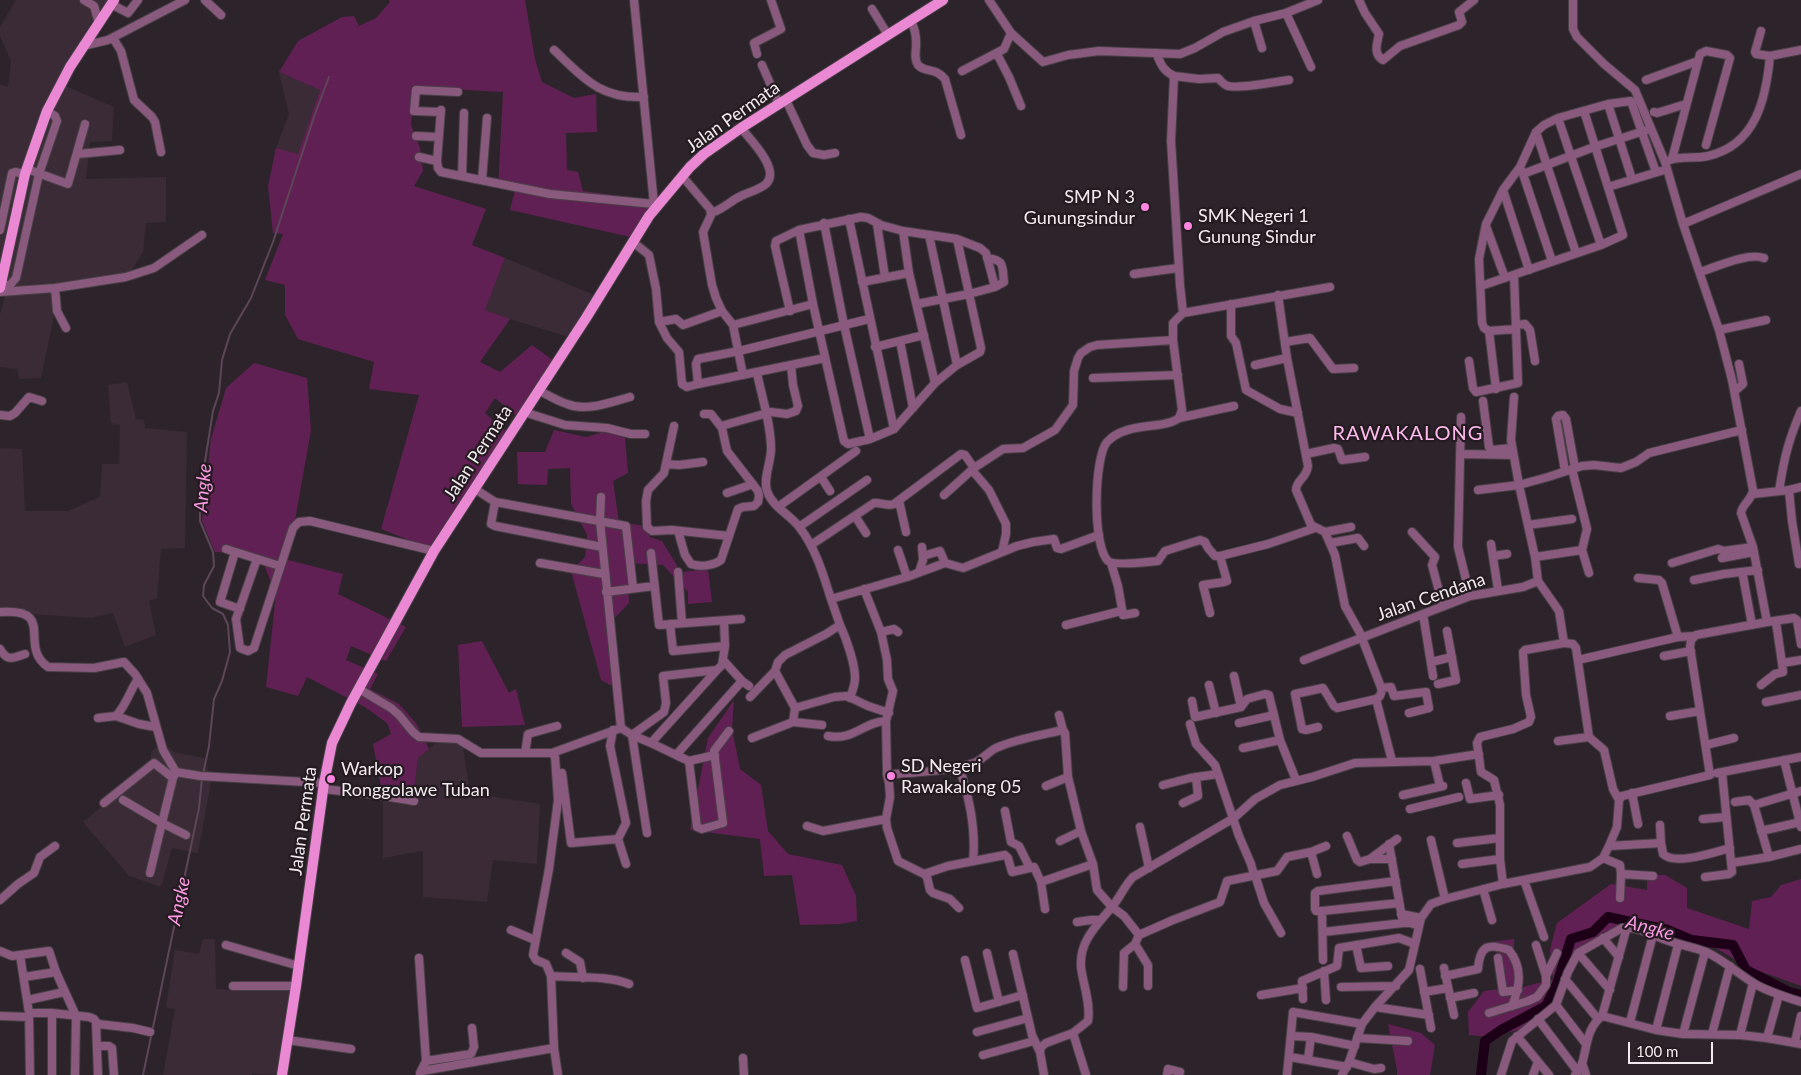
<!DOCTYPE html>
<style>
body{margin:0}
#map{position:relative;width:1801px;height:1075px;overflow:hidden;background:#2d242b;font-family:Lato,sans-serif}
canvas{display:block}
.scale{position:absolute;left:1628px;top:1042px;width:85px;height:22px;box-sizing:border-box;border:2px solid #f1ebef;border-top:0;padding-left:6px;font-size:15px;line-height:18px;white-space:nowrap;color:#f1ebef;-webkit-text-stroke:4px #241b21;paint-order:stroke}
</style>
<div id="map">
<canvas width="1801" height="1075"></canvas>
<div class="scale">100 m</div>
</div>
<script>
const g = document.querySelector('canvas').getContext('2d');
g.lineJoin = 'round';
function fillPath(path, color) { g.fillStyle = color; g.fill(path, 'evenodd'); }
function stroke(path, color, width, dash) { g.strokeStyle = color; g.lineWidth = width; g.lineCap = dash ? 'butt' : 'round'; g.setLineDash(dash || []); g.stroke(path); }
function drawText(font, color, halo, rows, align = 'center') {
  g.font = font + ' Lato,sans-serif'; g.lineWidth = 4.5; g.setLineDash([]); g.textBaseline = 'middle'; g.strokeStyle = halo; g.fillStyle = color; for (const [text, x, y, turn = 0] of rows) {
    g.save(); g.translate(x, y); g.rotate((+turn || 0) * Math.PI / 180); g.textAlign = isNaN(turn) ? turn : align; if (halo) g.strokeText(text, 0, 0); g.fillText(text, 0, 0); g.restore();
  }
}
const built = new Path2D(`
 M16,0H112L61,84L114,107L112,141L90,142L86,179L166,177V222L146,223L143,252L127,277L57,286L53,321L41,378L19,379L17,369L0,367V314L6,293L0,291V84L8,87L11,61L0,36V27Z
 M279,72L320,90L298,155L276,148L289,114Z
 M505,258L599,297L572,338L484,311Z
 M127,382L136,419L144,420L145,428L187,432L185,548L161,549L157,598L149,601L156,635L125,647L113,613L91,618L0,612V448L22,449L25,511H68L100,497L102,464H119L120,425L111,423L108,385Z
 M462,740L470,793L540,804L537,864L493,860L487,902L423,897V851L383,858V798H413L418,758L436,743Z
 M163,742L174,752L204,758L211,782L198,853L172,848L161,887L129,876L83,822L120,792L151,761V752Z
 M203,939H215L216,989L292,991L281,1075L252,1074V1075H163L175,1009L166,1007L175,950L199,954Z`);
const green = new Path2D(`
 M389,0H525L535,59L542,82L574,98L596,94L597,132L566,133L567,170L578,172L583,191L660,201L635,238L510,210L515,190L498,188L503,92L415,87L411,125L420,148L423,171L414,186L486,209L472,245L505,258L485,310L510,319L480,362L500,372L532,345L557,363L519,418L495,398L485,413L508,433L434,550L381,529L419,395L369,389L374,362L298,339L285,315V285L265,280L283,234L273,233L268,186L276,148L298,154L320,90L279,72L298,41L342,17L354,16L359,26L376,18L390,2Z
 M254,363L307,378L311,430L288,560L343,574L338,594L406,627L386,661L351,646L346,660L378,674L370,689L399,704L416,723L429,749L418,758L413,798H383L373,744L391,734L387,723L365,707L307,677L298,696L266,687L276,594L260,555L215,552L202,521L211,439L226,388Z
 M554,430L586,437L607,431L625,438L628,473L613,481L619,522L645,526L650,537L662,541L681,572L708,569L712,602L688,604V592L663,565L628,563L629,603L608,625L618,678L610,685L601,680L571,571L585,557L587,535L571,504L570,468L548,469L547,485L518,484L517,452H545Z
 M482,641L509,693L516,689L525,725L462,727L458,645Z
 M734,700L732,729L740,769L761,785L768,831L788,854L842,865L856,896L857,921L840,924L800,925L792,875L764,876L760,839L690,830L708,738Z
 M1647,875H1665L1687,888V908L1749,929L1752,901L1771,897L1781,885L1801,879V986L1746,966L1712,946L1636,922L1620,929L1581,950L1551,1007L1522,1029L1489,1037L1469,1035L1468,1012L1484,991L1501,989L1499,954L1483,943L1514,939V978L1523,987L1553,979L1550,950L1557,923L1611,884L1647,890Z
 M1388,1024L1421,1033L1435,1045L1430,1075H1397V1070Z`);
const stream = new Path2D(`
 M203,774L209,746L214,699L222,681L230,652L228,625L223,614L212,608L203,596L204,585L214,566L213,552L200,521V493L213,411L219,393L222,360L230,334L251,298L273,242L315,114L329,77
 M143,1075L199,808L202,778`);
const river = new Path2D(`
 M1481,1075L1485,1041L1501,1030L1546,1006L1557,984L1571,939L1593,932L1608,917L1668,930L1692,940L1733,945L1746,970L1789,992L1801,995`);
const minor = new Path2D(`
 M84,0L94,6L99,23
 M205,0L221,15
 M634,0L654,204L657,205
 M989,0L1011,33L1043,62L1068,55L1099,51L1180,54L1195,48L1223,32L1254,21L1286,13L1318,0
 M1359,0L1365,13L1379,34C1377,44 1373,54 1383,60L1400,46L1459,25L1462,22L1459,12L1474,0
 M111,4L128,13L138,0
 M872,9L888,35
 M1286,13L1311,67
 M911,21C914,27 916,34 916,41C917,48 913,58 918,65C925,73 935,67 945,79L961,135
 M1254,21L1262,48
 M1761,31L1755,52L1756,54L1770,56L1801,50
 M113,38L121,51L134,100L152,117L155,122L161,152
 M83,46L108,40L185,0
 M554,50C584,78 600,99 644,97
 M1156,53C1161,64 1163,71 1174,76L1171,141L1180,285L1183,313
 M757,54L754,43L781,29L771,0
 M997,54L1009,77L1021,106
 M762,65L779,104
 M962,71L1004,49L1011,33
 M1174,76L1199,79L1218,78C1221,81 1224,85 1228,86C1241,89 1274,82 1289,80
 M1646,80L1698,61
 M786,100L807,145L813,153L824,155L835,153
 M1608,104L1632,179
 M441,110L437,161L438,168L441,172L550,194L654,204
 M440,112L414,111L416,90L458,92
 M1654,112L1657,113L1686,104
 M1558,118L1601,245
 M1536,132L1576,253
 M416,136L438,137
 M78,154L120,150
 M419,157L437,161
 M1672,159L1700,54L1706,51L1727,55L1730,58L1706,145
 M1670,160C1681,156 1695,159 1708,156C1756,145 1766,99 1770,56
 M27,169L68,184L85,124
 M1522,171L1552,261
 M1523,174L1594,147L1647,130
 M462,176L464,113
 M682,176L710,209L711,215L703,232L712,285L716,298L722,311L733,325L743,375
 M482,180L487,118
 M1608,187L1661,171
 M1503,190L1529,270
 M711,213C724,209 730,201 741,196C749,192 759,190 766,184C781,170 750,139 741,128
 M849,219L894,429
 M824,223L844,325L870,439
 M877,224L885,277
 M1683,224L1801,174
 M1486,226L1505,278
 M0,230L12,173L15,172L25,174
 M799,230L813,304L844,441L848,444L870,439L894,429L935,383L957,365L980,352L981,348L957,239
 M903,231L909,273L935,383
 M929,235L957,365
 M633,242L649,255L656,289L659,322L667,338L679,352L682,384L687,387L698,384
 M987,258C1005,260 1002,266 1004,282L995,287
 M1700,272C1716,267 1748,252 1764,258
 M1134,274L1178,268
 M862,282L909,273
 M0,285H10L16,278L39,174L57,121L55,116L47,111
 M1481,286L1601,245L1623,235L1584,111
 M55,288L57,311L66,328
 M0,292L55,288L126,277L154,268L202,235
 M1278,295L1287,358L1308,466C1307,478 1296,480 1296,490L1311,525L1325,532L1335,555L1345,606L1360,633L1382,690L1380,696L1376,699L1337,708L1334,706L1323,688L1295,694L1302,729L1306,730L1318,727
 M1231,304V336L1236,343L1246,390L1280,409L1298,413
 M790,311L775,246L776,241L799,230L861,217L868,218L881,225L903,231L957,239L980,248L986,253L995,287L969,294L917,304
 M659,322L676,319L683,325L722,311
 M733,325L813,304
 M1516,325L1525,324L1530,330L1535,361
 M1719,330L1766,320
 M1489,331L1484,328L1482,323L1479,259L1486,224L1503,190L1520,167L1536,132L1544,125L1558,118L1608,104L1631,101L1656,172
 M900,341L913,408
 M1285,342L1310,338L1333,369L1354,368
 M875,347L924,335
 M825,358L698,384L696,364L698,359L739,351L869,319
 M1469,361L1473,388L1476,392L1518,383L1514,275
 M1255,365L1287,358
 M757,373C762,398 771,424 771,449C771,462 763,478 767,491C773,508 791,515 800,528C816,549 823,574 831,599
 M1093,378L1178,375
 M1496,389L1489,331L1516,329
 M538,390C548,395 557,401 567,404C587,412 611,402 630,397
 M1735,391L1743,384L1739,364
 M1483,401L1489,447L1492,450L1511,448
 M524,412L565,425L607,428L631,434H645
 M0,415L10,416L15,413L29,397L42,401
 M1461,417L1458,547L1470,596
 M1179,418L1234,406
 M674,426L664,473L648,490L646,501L647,527L652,531L672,530L729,536
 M721,426L771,412L787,414L796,411L798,406L793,385L791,365
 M1306,454L1334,448L1338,449L1342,460L1365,457
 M1460,454L1513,455
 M666,464L679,465L703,462
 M1572,469L1587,529L1582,550L1589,573
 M972,470L989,490L1006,524V534L1002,552
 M1565,471L1556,419L1558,416L1563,415L1566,419L1575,468
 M821,477L830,491
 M475,489L495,502L501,503L626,526L633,588
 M1478,490L1519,485L1511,440L1514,397
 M1789,490L1792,521L1799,564
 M1779,491C1784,459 1788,441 1801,411
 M727,493L753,484
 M1753,494L1789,490L1801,487
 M944,495L974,468
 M601,497L600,521L621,728L632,735L664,712L666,703L663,676L717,670L722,665L725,646
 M899,501L906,532
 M495,502L491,524L495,526L602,547
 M778,507L856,451
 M855,516L866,533
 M1528,525L1572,519
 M799,527L867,480
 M1315,528L1268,544L1220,556H1215L1208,548L1205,542L1200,540L1165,551L1158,561C1149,562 1114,566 1108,561C1092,546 1094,457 1107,442C1126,421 1164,430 1179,418L1182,410L1173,340V323L1183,313L1330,287
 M678,531L685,555L691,564C700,567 713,566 721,560L738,509L743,507L754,506L758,502L759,496L758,491L727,451L722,428L711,414H704
 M1325,532L1351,527
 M1412,532L1435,557L1432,565L1443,606
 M1330,543L1358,538L1364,546
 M1491,544L1498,590
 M811,545L874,503C881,502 887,507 894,504L961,454L965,455L974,468L1003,449L1023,448L1055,430L1073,405L1074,371L1078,358L1081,353L1090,347L1097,345L1173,340
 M226,549L280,566
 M898,550L907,577
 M235,552L220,602L240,609
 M651,553L659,625L741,619
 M923,556L940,551L945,563
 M1493,556L1507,554
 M1535,557L1582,550
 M1722,558L1754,552
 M257,559L236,619L240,648L248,651L254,648L293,528L299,522L310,521L434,551
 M540,563L604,574
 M1111,563L1118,586L1123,615L1135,613
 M1672,563L1718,549L1724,551L1753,547
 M678,572L682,623
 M919,572L923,560L922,547
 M1743,576L1752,625
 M1638,578L1659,580L1662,583L1678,637
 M1694,580L1724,574L1758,570
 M1538,581L1559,611L1564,643L1573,644L1576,648L1589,737
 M864,589L881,632L887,660L888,679L893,691L886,721L887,775L889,783L890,797L886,819L887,828L898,861L924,874L948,866L1005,855L1008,858L1012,872L1034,867L1041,882L1093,864
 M606,592L654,586
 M0,612C58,608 17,646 48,667L94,668L124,662L135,674L147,693L163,750L176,772L200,776L324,783
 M1210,613L1203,585L1224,582L1227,581L1220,556
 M1423,614L1433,676
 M1767,622L1794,618L1797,620L1801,644
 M1776,622L1782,663
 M670,624L673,651L725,646L724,621
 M840,625C846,638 855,663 855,678C855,685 852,692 850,698
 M1066,625L1121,611
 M881,632L894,629L898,632
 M0,649C8,662 12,658 25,654
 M1664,656L1691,651
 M723,660L742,681L749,686
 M1304,660L1470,596L1523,587L1538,581L1535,557L1519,485L1548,477L1582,466L1594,465L1621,468L1636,462L1649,453L1742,430
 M1578,660L1678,637L1694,636
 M1431,662L1452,657
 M1234,676L1241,707
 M1438,684L1456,680L1447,631
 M1209,685L1216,713
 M1761,685L1775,674L1783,672L1782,663L1801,660
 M1381,688L1391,687L1394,696L1426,692L1429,708L1409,713
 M359,689L391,708L399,715L413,732L419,737L458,739L481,753H552L621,728
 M750,697L775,671
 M1376,699L1392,761
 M1192,701L1195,717L1241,707L1247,699L1265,694L1269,695L1280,740L1296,780
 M1766,702L1801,695
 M795,708L834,697L847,696L868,706L889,713
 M1059,715L1063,730L1065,733L1068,777L1081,831L1093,864L1097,890L1112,907L1124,916L1139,935
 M116,716C127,704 129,692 138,679
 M1670,716L1700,711
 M98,718L116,716L139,724L156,727
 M793,722L822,725
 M1239,723L1274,715
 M1190,724L1196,744L1215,765L1239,836L1251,864L1254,875
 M828,736C854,741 863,722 886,721
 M752,738L793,722L795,708L775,671L778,662L785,655L826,634L840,625L831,599L907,577L945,563L963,568L1017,546L1033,542L1054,539L1057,548L1061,549L1099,535
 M1558,741L1589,737L1604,750L1613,789L1619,800
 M651,743L676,755L742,681
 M1706,745L1734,738
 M1243,748L1280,740
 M525,753L528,734L557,726
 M552,753L555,757L558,800L549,869L533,955L536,960L546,964L551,976L554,1048L558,1075
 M676,755L689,761L697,827L702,829L723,823L714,751L729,731
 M1784,760L1801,827
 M689,761L715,755
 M1434,761L1440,786
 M959,767C969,796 976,831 973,861
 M562,773L571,843L618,839L626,823L610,746L613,730
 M1717,773L1801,757
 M887,775C915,772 947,772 974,763C981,761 988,752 996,748C1016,739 1041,735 1063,730
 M1466,783L1470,799L1499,795
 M1163,785L1190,778L1218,774
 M1046,786L1068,777
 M323,789L378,795L414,801
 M1632,793L1638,824
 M1403,795L1443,786
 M123,800L162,823L173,778L176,772
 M1735,802L1749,800L1754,805L1801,791
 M104,803L154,763L173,778
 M1183,803L1198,796L1196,777
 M1754,805L1769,857
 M1410,809L1459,797
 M1005,811L1011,842L1019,846L1030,868
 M1703,819L1726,817
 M1660,825L1661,843
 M807,826L823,831L886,819
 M1140,827L1149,868
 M1761,831L1801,822
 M647,833L632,735L651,743L717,670
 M1347,836L1357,860L1360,862L1370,859L1397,839
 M618,839L626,864
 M1431,840L1445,899
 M1060,841L1081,831
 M1457,843L1500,838
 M1389,844L1403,923
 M1609,846L1661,843L1663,854C1675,866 1715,852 1730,848
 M1311,852L1317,874
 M1603,858L1620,865L1621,874L1620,898
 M1370,859H1392
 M1731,863L1769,857L1801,849
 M1462,864L1500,859
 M150,873L162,823L186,835
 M924,874L927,877L930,890L933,893L950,899L959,908
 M1621,874L1653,876
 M1255,875L1264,903L1281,933
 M1705,877L1729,874L1732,872L1722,772
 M1524,880L1544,937
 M1396,881L1318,891L1315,893V909L1316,911H1322L1399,903
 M1041,882L1045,909
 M1503,884L1500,859V805L1494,780L1481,772L1477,743L1480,737L1513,729L1529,722L1531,717L1526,695L1523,652L1525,650L1564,643
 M1483,889L1492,920
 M0,900L18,884L34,873L40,857L55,846
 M1322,911L1323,960
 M1401,914L1421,918
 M1077,922L1091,920H1099
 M511,930L535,940
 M1323,932L1403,923H1411L1419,926
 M1603,938L1619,957
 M1135,944L1148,965V986
 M226,945L299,966
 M1356,945L1361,968L1388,966
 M1536,945L1546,976
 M0,951L12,956L49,951L56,972L76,1016L75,1075
 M566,953L580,962L583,978
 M987,953L999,1002
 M1578,953L1610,990
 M1013,954L1032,1035L1040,1052
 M20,955L29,1013L30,1075
 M419,958L426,1061L420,1073
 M1498,958L1503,992L1518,990
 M965,960L977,1008L1023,995
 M1444,968L1454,1015
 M1420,969L1431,1028
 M1324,971L1326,1000
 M551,976C575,978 607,975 629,984
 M1445,976L1478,969C1480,945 1488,943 1509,950C1523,968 1520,986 1512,1006
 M24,977L56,972
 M1565,979L1598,1019
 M233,986H296
 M1123,987L1124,953L1135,944L1139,935L1173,920L1220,902L1227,881L1277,871L1287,857L1311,852L1326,846
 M1341,987L1396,986
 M1424,992L1448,988
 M1261,995L1303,988
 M1450,998L1474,993
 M1303,999L1302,981L1337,966L1339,948L1399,938L1415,944
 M28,1000L64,992
 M1556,1005L1586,1044
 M1375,1007L1429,1015
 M29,1013H52L89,1017L94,1019L98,1024L133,1028L150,1032
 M1489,1013L1528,1001L1537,997L1546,985V976L1557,953
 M0,1016L29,1017
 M1602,1016L1627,927
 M1538,1019L1578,1072
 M1630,1022L1653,935
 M96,1023L98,1075
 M1656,1030L1678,945
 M977,1032L1028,1018
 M1073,1033L1086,1075
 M1683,1034L1705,952
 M1712,1034L1730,966
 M1740,1035L1753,983
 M1292,1036L1311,1037L1355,1046
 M1517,1036L1549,1075
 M1357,1038L1408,1041
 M1767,1038L1779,995
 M287,1040L351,1049
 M1795,1042L1801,1016
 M97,1046H109L112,1048L114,1075
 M983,1055L1034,1041
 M1290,1057L1347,1067
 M743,1058L744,1075
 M1308,1059L1311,1037
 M426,1061L471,1054L474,1047L472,1028
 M1349,1062L1374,1069L1381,1068
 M1582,1063L1586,1075
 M422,1071L554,1048
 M52,1075V1013
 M1044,1075L1040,1052L1041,1047L1046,1043L1073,1033L1088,1021C1091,1004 1083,984 1081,967C1079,942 1096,926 1111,908C1120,898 1124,886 1133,877L1234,818L1255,799L1280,785L1312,777L1355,763L1434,761L1479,754
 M1167,1075L1168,1069L1180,1072
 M1287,1075L1293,1012L1362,1024
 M1342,1075L1349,1062L1362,1024L1375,1007L1409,970L1421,918L1431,904L1445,899L1503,884L1590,867L1603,858L1609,846L1617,827L1619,800L1622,796L1710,775L1690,647L1691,640L1696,635L1767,622L1753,547L1741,513C1742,504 1752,500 1753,490L1732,380L1719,330L1683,224L1665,162L1635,90L1604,64L1577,37L1573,29V0
 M1501,1075L1512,1041L1556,1005L1568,972L1578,953L1622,928C1636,926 1653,935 1666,940C1679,945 1694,947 1706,952C1724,960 1738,974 1755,984C1769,992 1785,997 1801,1002
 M1533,1075L1538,1062
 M1575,1075C1589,1063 1581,1032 1602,1016L1656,1030L1683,1034L1740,1035L1767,1038L1801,1044`);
const major = new Path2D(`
 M0,288L25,174L47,111L70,67L114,0
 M282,1075L296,986L324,783L332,743L351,703L434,551L586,318L649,216L690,167L704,154L741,128L943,0`);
const markers = [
 [1145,207,5,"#fd86e2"],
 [1188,226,5,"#fd86e2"],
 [891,776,5,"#fd86e2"],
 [331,779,5,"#fd86e2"]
];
const streetNames = [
 ["Jalan Permata",733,117,-35],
 ["Jalan Permata",478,453,-57],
 ["Jalan Cendana",1431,597,-19],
 ["Jalan Permata",303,821,-82]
];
const poiNames = [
 ["SMP N 3",1135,197,"right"],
 ["Gunungsindur",1135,218,"right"],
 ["SMK Negeri 1",1198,216],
 ["Gunung Sindur",1198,237],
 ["SD Negeri",901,766],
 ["Rawakalong 05",901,787],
 ["Warkop",341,769],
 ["Ronggolawe Tuban",341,790]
];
const waterNames = [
 ["Angke",203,488,-85],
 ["Angke",179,901,-78],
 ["Angke",1650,928,15]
];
const quarterNames = [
 ["RAWAKALONG",1408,434]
];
fillPath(built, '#3a2b36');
fillPath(green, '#612054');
stroke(stream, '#5d4658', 2);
stroke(river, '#1d0017', 10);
stroke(minor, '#484046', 10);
stroke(major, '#484046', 12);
stroke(minor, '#895a7d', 8);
stroke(major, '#eb88d4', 10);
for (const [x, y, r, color] of markers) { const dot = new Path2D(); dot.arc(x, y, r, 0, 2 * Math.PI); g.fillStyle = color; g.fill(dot); stroke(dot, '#241b21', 2); }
drawText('18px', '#f1ebef', '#241b21', streetNames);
drawText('18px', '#f1ebef', '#241b21', poiNames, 'left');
drawText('italic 19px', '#fb99e3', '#241b21', waterNames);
g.letterSpacing = '1px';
drawText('20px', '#febaec', '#241b21', quarterNames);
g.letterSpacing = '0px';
</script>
